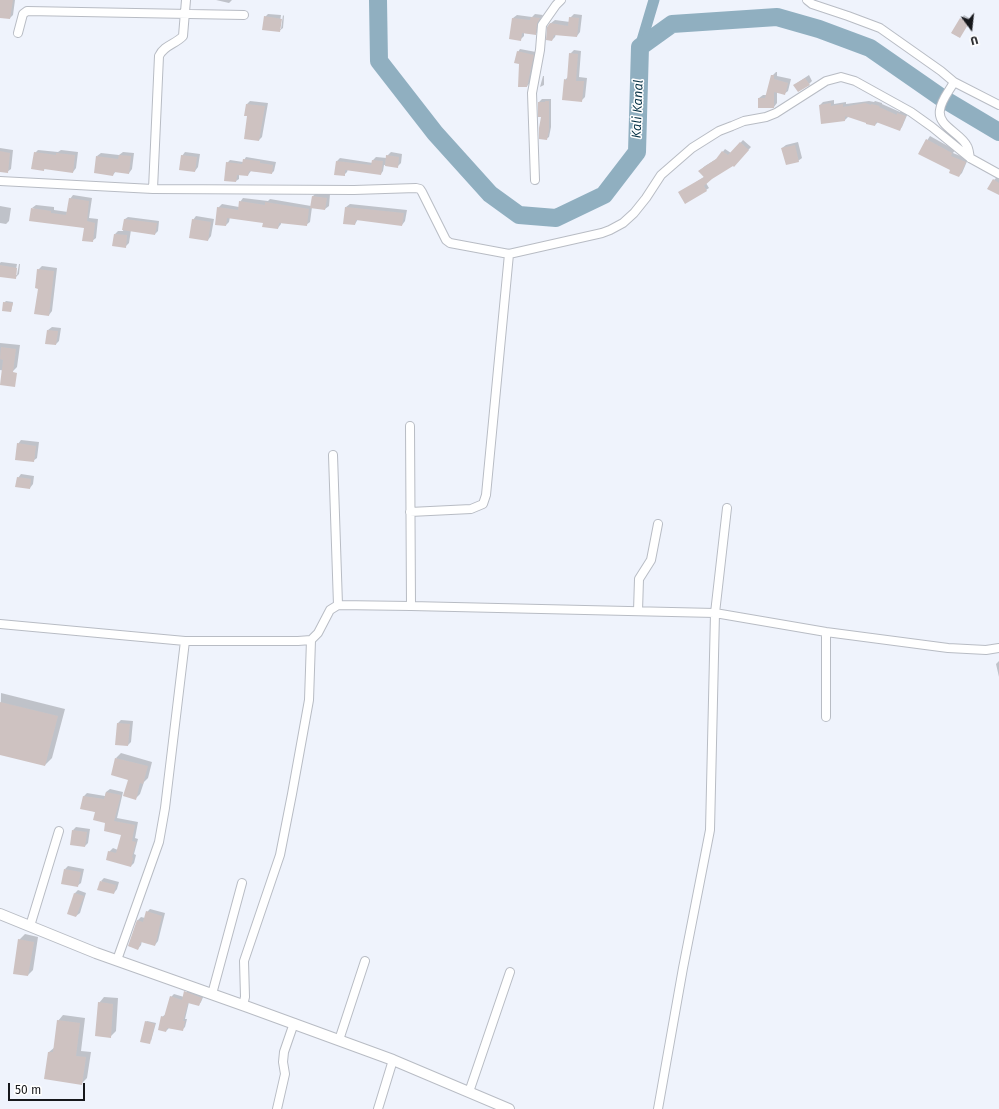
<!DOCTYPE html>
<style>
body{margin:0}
#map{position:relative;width:999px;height:1109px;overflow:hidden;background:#eff3fc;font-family:"Fira Sans",sans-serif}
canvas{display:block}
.north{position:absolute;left:951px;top:8px;width:40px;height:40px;-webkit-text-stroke:3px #fff;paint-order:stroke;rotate:165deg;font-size:11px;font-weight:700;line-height:16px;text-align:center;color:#16171b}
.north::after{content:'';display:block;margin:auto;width:14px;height:18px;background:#16171b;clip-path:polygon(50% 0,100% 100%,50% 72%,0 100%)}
.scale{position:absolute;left:8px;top:1083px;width:77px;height:18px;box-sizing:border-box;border:2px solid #16171b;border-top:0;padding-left:5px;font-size:12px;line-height:14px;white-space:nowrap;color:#16171b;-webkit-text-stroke:3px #fff;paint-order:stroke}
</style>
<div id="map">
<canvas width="999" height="1109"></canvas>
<div class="north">U</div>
<div class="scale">50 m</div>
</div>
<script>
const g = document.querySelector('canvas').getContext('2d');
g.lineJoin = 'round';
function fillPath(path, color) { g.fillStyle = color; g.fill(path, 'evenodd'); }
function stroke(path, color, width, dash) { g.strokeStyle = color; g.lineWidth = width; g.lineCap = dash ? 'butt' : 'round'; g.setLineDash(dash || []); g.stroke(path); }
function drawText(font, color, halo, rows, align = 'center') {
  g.font = font + ' "Fira Sans",sans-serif'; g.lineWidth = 3; g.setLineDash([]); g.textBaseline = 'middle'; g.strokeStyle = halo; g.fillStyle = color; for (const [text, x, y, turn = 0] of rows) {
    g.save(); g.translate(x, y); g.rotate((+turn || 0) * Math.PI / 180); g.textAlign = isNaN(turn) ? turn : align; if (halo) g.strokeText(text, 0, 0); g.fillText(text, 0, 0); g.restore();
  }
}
const shadow = new Path2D(`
 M0,0H15L13,15L10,18L0,17Z
 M216,0H232L229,3Z
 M268,14L281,15L279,29H281L283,15L284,16L283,28L279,31L265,17Z
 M535,14L543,15L540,20L539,31L535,34L524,33V36L520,40L513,18L517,15L532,17Z
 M574,14L582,15L580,32L577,36L556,34L555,37L552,40L548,27L551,23L555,20L570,22V18Z
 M964,15L971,19L959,37L952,33Z
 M520,49L536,52L530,83L527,86L520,63L518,52Z
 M574,50L581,51L579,77L587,78L585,97L581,101L565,80L569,76L570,54Z
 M776,72H777V76L791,79L788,91L784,94L777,92V103L774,107L759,98L763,95H767L772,76Z
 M809,75L812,81L809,84L794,85Z
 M543,76H544V85L540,87Z
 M542,99H551V127L549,137L546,139L539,102Z
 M834,100V104L846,102V104L869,101L874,102L875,101L882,103V104L900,112L901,111L908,113L902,127L899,130L878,122L875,125L849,116L845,120L820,105L823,102Z
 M250,101L268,103L262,137L259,140L247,104Z
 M930,136L955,150L953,153L968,159L962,173L959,176L951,169L919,153Z
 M743,140L751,147L736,163L711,178L706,183L709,188L706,190L679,193L704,177L699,171L705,166L718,158L725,149L731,153Z
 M798,142L802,158L798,161L782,148L786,145Z
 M0,148L13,150L11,169L7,172L0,171Z
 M38,150L58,152L61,150L78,152L76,168L73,172L45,168L44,170L35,153Z
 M123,152L134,153L132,169L129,173L116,171L113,175L97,156L101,153L119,155Z
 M185,152L200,154L198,167L195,171L182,156Z
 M391,152L402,154L401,163L397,167L384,165L383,171L381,174L348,169L347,172L344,175L337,161L340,158L373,163V160L376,157L387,158V156Z
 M246,157L276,162L274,171L272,173L251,171L248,175L239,174V179L236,181L225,180L227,163L230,160L243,162Z
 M997,177L999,178V194L994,180Z
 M316,193L330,194L329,206L325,209L312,207L310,222L306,225L281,222V224L278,228L264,222L230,217L229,222L226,225L218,208L222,204L239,207L240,202L243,198L268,201L270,199L311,206L313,196Z
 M73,195L92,198L89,218L98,219L96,238L92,241L85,228L32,208L36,205L54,207V210L68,212L70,199Z
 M350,204L407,210L405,221L402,225L358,219L355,224L346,207Z
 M0,206L11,208L9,221L6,224L0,223Z
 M196,216L214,219L211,236L208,240L193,220Z
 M128,217L159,221L158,231L155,234L131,230L129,243L125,247L115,234L118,231H123L125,219Z
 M1,262L17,264L15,275H17L19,264H20L19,274L15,278L0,276V263Z
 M42,266L57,268L52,311L49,315L39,288L38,270Z
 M6,301L13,302L11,311L4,303Z
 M52,327L61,328L59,341L56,344L48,330Z
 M0,343L20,345L17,367L12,372L0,370Z
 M21,440L39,442L37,458L33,461L18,444Z
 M21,474L34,476L33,484L30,488L18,478Z
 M999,661V677L996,664Z
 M1,693L65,709L52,758L45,765L0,754Z
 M121,720L133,721L131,742L128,745L118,723Z
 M121,753L152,762L148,778L144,782L140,794L135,799L129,779L116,758Z
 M110,789L123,792L117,818L138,822L135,838L138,839L134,854L136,855L134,863L131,866L109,852L113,848L118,850L122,834L106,822L96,812L81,808L84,796L87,793L105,796L106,792Z
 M76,827L90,829L88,843L85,846L73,830Z
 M68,866L84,869L81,883L77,886L65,869Z
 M104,878L119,882L117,889L114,893L101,881Z
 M78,890L86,893L80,913L76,916L75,893Z
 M150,909L165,913L158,941L155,945L142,941L141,945L138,949L129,946L138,920L141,917L145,918L147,912Z
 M25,934L38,937L33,970L28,975L19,940Z
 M188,990L204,995L201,1002L199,1005L189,1002L185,1019H187L185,1027L182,1030L169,1028L166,1031L162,1017L166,1014L171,997L174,994L184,997Z
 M104,997L118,998L116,1031L110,1037L99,1003Z
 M63,1015L85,1018L81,1051L91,1052L87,1078L81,1084L49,1052L55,1047L58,1021Z
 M147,1021L156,1023L151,1041L146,1022Z`);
const canal = new Path2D(`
 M640,47L654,0`);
const river = new Path2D(`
 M378,0L379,61L435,133L490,194L519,215L556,218L604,195L637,152L640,47L672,24L777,17L819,29L870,48L942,98L999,132`);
const building = new Path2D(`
 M0,0H13L10,19L0,18Z
 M264,16L282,19L280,32L262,30Z
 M531,17L540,18L537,24L536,35L522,33L521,41L509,39L512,18L530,20Z
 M569,17L579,18L577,37L554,35L552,41L546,40L547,27L550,23L568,26Z
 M960,18L969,23L960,38L951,33Z
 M517,51L534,55L527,87H518L519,64L514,63Z
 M569,53L578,54L576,81H584L582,102L562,100L564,79L567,80Z
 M771,75H774V79L788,83L785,95L774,92V108H758V98H765Z
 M805,78L810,85L798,92L793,85Z
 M545,101H549V130L547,140L539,139V128L541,117H538V102H545Z
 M831,103V106L843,104V107L865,103L871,105V104L880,106L879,107L897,115V113L906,116L900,131L876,122L875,126L866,124V123L845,116V121L821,124L819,105Z
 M246,104L265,106L259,141L244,139L247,116H244Z
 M926,139L952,153L951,156L966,162L959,177L949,173L950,170L918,154Z
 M740,142L749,150L734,167L733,166L712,179L704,186L707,191L685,204L678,192L704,177L698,171L716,159L722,151L728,155Z
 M795,145L799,162L786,165L781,148Z
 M0,151L10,153L8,173L0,172Z
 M34,152L56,155V153L75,155L73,173L44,169V171L31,169Z
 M119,155L131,156L129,174L114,172L113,176L94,173L96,156L118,159Z
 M181,155L197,157L195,172L179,170Z
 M386,155L399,157L398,168L385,166Z
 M243,159L260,161V163L273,165L272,174L249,171L248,176L237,175L236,182L224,181L226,162L242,164Z
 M372,160L383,161L381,175L345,170V176L334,175L336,161L371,165Z
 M993,179L999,183V195L987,189Z
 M312,196L327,198L325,210L310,208Z
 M69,198L89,201L87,221L95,223L93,242L82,241L84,228L29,221L31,208L51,211V213L66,215Z
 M239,201L265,205V202L309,209L307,226L279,223L278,229L262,227L263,223L227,218L226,226L215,225L217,207L238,210Z
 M345,207L404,213L402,226L356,220L355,225L343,224Z
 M124,219L157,223L155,235L122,230Z
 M192,219L211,222L208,241L189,238Z
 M114,234L127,235L126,248L112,246Z
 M0,265L17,268L16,279L0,277Z
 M37,269L54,271L49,316L34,314L38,289L35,288Z
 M3,302L13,303L11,312L2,311Z
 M47,330L58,331L56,345L45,344Z
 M1,347L16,349L13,372L17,373L15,387L0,385L3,360L0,359Z
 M17,443L36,446L34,462L15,460Z
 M17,477L31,479L30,489L15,487Z
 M0,702L58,716L45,766L0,755Z
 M117,723L130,724L128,746L115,745Z
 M115,758L148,766L143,784L140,783L136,800L123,796L128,780L111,775Z
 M106,792L121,795L114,821L135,825L132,841L136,842L132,857L133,858L131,867L106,860L108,851L116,853L121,835L104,831L105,823L93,820L95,812L80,809L83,796L104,799Z
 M72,830L87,832L85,847L70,845Z
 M64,869L81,872L78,887L61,884Z
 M100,881L116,885L114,894L97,890Z
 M74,893L84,896L76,917L67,914Z
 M146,911L162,916L155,946L141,942L138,950L128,946L137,920L143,922Z
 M18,939L34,942L28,976L13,974Z
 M184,991L202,998L199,1006L188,1003L183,1021H185L183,1031L167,1028L166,1032L158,1030L161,1016L164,1017L170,996L182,1000Z
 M98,1002L113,1004L111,1038L95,1036Z
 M57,1020L80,1023L76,1056L86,1057L82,1085L44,1079L48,1052H53Z
 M145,1021L155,1024L150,1044L140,1042Z`);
const minor = new Path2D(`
 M807,0L812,4L848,16L880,28L941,71L954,82C950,90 941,100 940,110C937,126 961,133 967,146C969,149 969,154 970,158
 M18,33L23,14L27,11L244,15
 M954,82L999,105
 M535,180L532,93L540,50L542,25L556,5L561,0
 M0,181L153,189L354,190L416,188L420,189L422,192L446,240L450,243L509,254
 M153,189L159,56C164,45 176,44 183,36L186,0
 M410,426L411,606
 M333,455L338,605
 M410,512L471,509L483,504L486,495L509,254L602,233L610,230L623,223L634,213L646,198L661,175L692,148L719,131L732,126L744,121L766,117L776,113L826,81L841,77L855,81L911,112L932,127L970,158L999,174
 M638,611L639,579L651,560L658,524
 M0,624L185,641H298L311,640L318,633L330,610L338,605L411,606L715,613L826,632L948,648L986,650L999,648
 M826,632V717
 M30,926L59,831
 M117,960L159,842L165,808L185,641
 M212,994L242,883
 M243,1005L245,997L244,961L280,855L292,794L309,700L311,640
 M339,1040L365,961
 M469,1092L510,972
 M277,1109L285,1074L283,1062L284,1052L294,1023
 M378,1109L393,1060
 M658,1109L683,968L710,830L715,613L727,508`);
const tertiary = new Path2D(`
 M0,914L96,953L248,1007L393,1060L509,1109`);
const waterNames = [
 ["Kali Kanal",638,109,-88]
];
fillPath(shadow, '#0003');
stroke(canal, '#90afc0', 11);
stroke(river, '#90afc0', 18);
fillPath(building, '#cec2c1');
stroke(minor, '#b8bcc4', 10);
stroke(tertiary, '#b8bcc4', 12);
stroke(minor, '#fff', 8);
stroke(tertiary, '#fff', 10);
drawText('italic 13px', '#043044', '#fff', waterNames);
</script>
